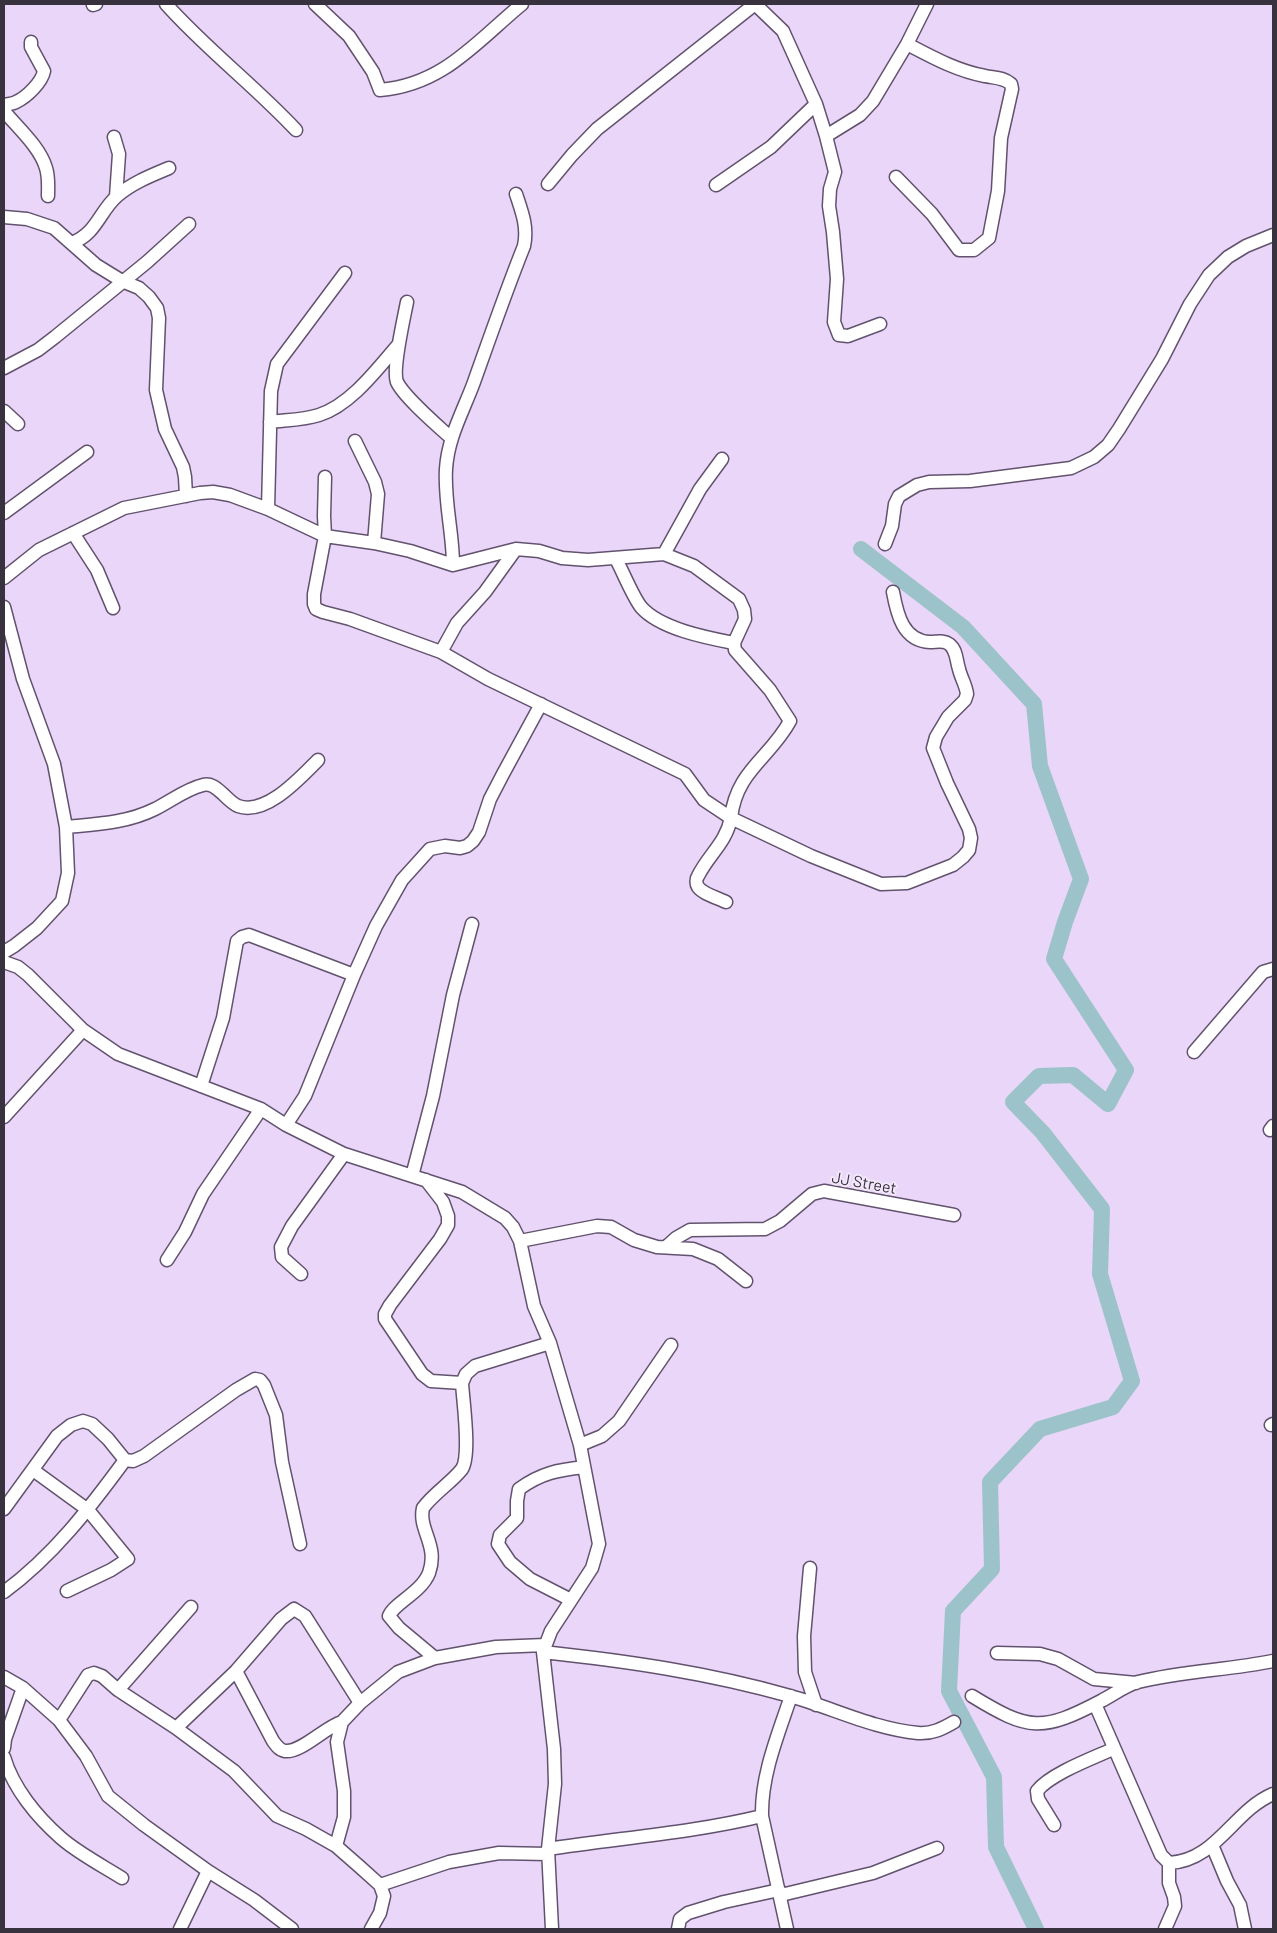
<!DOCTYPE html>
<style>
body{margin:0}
#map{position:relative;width:1277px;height:1933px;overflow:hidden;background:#e9d6f8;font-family:Barlow,sans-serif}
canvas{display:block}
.frame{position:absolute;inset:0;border:5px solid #38313e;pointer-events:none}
</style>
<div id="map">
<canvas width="1277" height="1933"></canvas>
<div class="frame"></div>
</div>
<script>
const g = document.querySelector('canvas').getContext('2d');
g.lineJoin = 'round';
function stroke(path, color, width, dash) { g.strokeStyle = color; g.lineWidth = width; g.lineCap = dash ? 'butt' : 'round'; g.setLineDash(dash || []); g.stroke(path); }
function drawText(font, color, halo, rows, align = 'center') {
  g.font = font + ' Barlow,sans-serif'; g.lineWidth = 4; g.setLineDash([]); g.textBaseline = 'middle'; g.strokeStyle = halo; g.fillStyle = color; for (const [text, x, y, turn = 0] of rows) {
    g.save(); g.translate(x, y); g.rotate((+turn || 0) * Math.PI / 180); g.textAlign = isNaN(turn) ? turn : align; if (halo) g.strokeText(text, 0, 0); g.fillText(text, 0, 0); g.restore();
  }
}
const river = new Path2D(`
 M861,549L963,627L1034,704L1040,766L1081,879L1065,922L1054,959L1126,1070L1108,1104L1073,1075L1039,1076L1013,1102L1043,1133L1102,1209L1100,1274L1132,1381L1113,1407L1040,1429L990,1482L992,1569L953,1611L949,1691L994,1777L996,1847L1036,1929`);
const minor = new Path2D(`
 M166,4C206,49 255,86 296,130
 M315,4L349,36L373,72L380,90C443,85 476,42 522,4
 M755,4L783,31L816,104L826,136L835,172L830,189L829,206L833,232L837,279L834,322L839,335L848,336L880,324
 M93,5L96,4
 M4,105C8,104 13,104 16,102C27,97 42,82 44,71L31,47V42
 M4,111C18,128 40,147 46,168C49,177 48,187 48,196
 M826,136L860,115L873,101L907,44L927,4
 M114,137L119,154L116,197
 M896,177L932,214L959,250H974L989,238L998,191L1001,138L1012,89L1011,84C1003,77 994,78 985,76C957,71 932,57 907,44
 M548,184L572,155L597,129L755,4
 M716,185L771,147L816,104
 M4,217L27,219L54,228L96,265L122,281L139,288L149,297L157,308L159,318L156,390L165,429L183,467L185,477L186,496
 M72,243C97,233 99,212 117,196C132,183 150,176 169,168
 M407,302C404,318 392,369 397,382C404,397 438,426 451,438
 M4,368L38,350L55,337L147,262L189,224
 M4,411L18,424
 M270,422C286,420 304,420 319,415C351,405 378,368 399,344
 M355,441L375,482L378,494L374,543
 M325,477L324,516L325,536L314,594V604L316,609L323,612L350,619L441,652L488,679L685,774L704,800L731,818C726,843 709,854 698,876C696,879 696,884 698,887C703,894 718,898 726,902
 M268,509L271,391L277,364L345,273
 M4,513L87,452
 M73,533L97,570L113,608
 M885,544L892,526L895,504L899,496L917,485L929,482L970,481L1071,468L1094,457L1108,445L1119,429L1162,359L1190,304L1209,275L1228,257L1246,246L1273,235
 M664,554L700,489L722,459
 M616,559C623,572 633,597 641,607C660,629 708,638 734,643
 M453,565C453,533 444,501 446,469C448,437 463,412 474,382C490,337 506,291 524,246C528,227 522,212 516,194
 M4,578L39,550L124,508L200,493L213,492L230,495L268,509L325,536L374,543L410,551L453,565L516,549L539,551L562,558L588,560L664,554L694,566L739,599L744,610L745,619L734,643L735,650L770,690L790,721C770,758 736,771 731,818L811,856L881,884L907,883L953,865L963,857L969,850L971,838L969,829L947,783L933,748L936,737L948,717L965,700L967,694C966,685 961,678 959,669C956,660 957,650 949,644C944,640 937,642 930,642C903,641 897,614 893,592
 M4,607L23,679L54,764L66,827L68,873L62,901L37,928L14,946L4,952
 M441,652L457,623L485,592L516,549
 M66,827C97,824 127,823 155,809C171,801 186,789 203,785C212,783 217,789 223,794C227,798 233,804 238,806C266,816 300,778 318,760
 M4,962L18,967L28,975L83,1030L118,1054L261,1109L286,1125L344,1154L462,1192L505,1218L513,1227L520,1241L534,1306L550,1343L580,1445L599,1544L592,1568L551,1631L543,1652L554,1749L555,1784L548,1849L552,1929
 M1194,1052L1263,972L1273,969
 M201,1086L223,1018L237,941L242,937L249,935L354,975
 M4,1117L83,1030
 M286,1125L305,1096L354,975L376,926L402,880L430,849L445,846L460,848L467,846L473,841L479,832L490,799L503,774L541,704
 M1270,1130L1273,1126
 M412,1176L433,1096L453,995L472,924
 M426,1180L443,1202L448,1216V1225L440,1239L390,1305L385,1314V1319L422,1374L431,1381L462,1383
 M520,1241L597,1226L611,1227L634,1240L657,1247L693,1249L718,1259L746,1281
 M666,1247L676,1238L690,1230L765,1229L780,1221L812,1194L824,1191L954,1215
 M167,1260L185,1232L203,1194L261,1109
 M301,1274L282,1257L281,1247L292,1226L344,1154
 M1271,1425L1273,1424
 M580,1445L602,1436L619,1421L671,1345
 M33,1470L88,1510L128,1559L111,1570L67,1591
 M4,1509L57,1436L71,1425L83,1421L92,1424L108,1439L125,1460L133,1461L144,1456L236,1390L255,1379L260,1380L264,1385L276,1415L282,1462L300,1544
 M810,1568L804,1636L805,1672L816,1705
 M4,1592C53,1556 89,1509 125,1460
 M571,1600L530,1579L510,1562L498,1544L500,1535L517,1518V1501L519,1489C541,1473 558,1470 584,1467
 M543,1652C627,1661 709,1673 790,1696C833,1708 874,1729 918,1733C932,1734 942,1729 954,1722
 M997,1653L1040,1654L1058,1659L1094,1679L1136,1683
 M435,1658L399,1628L389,1616C394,1603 421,1593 429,1573C439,1545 418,1530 423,1508C434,1493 451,1483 462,1469C471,1455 463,1401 462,1383L466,1374L475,1366L550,1343
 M236,1671L273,1741C276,1745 279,1750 285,1751C301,1753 325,1727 342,1722
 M4,1677L23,1688L59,1720L86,1756L108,1796L144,1825L208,1871L254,1900L292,1929
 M118,1690L191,1607
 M972,1696C1029,1731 1042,1732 1101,1701C1113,1695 1126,1685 1138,1682C1183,1671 1229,1670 1273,1661
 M1095,1704L1161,1855L1169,1863C1216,1861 1233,1811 1273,1794
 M59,1720L88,1675L94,1673L102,1676L118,1690L176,1728L234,1771L277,1816L306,1829L336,1846L360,1867L380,1885L384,1896L380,1913L371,1929
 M176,1728L236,1671L281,1619L294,1609L305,1616L360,1703
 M4,1748L5,1739L23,1688
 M4,1757C13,1788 37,1817 61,1838C78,1853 103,1866 122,1878
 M1054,1825L1038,1799L1037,1791C1050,1774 1093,1758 1113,1749
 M1212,1845L1227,1881L1240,1905L1245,1929
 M336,1846L344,1817V1791L337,1742L342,1722L360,1703L398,1672L435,1658L496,1647L545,1645
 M548,1849C619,1838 692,1833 762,1816
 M380,1885L449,1862L499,1853L548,1854
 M781,1895L873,1873L937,1848
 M180,1929L208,1871
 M678,1929L680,1919L688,1913L724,1902L779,1890
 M787,1929L762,1816C761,1775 778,1735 791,1696
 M1165,1929L1175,1906L1174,1897L1169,1883V1863`);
const streetNames = [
 ["JJ Street",864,1183,10]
];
stroke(river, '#9dc3ca', 16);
stroke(minor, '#62526e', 15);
stroke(minor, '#fff', 12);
drawText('16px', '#38313e', '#f2e7fb', streetNames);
</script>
